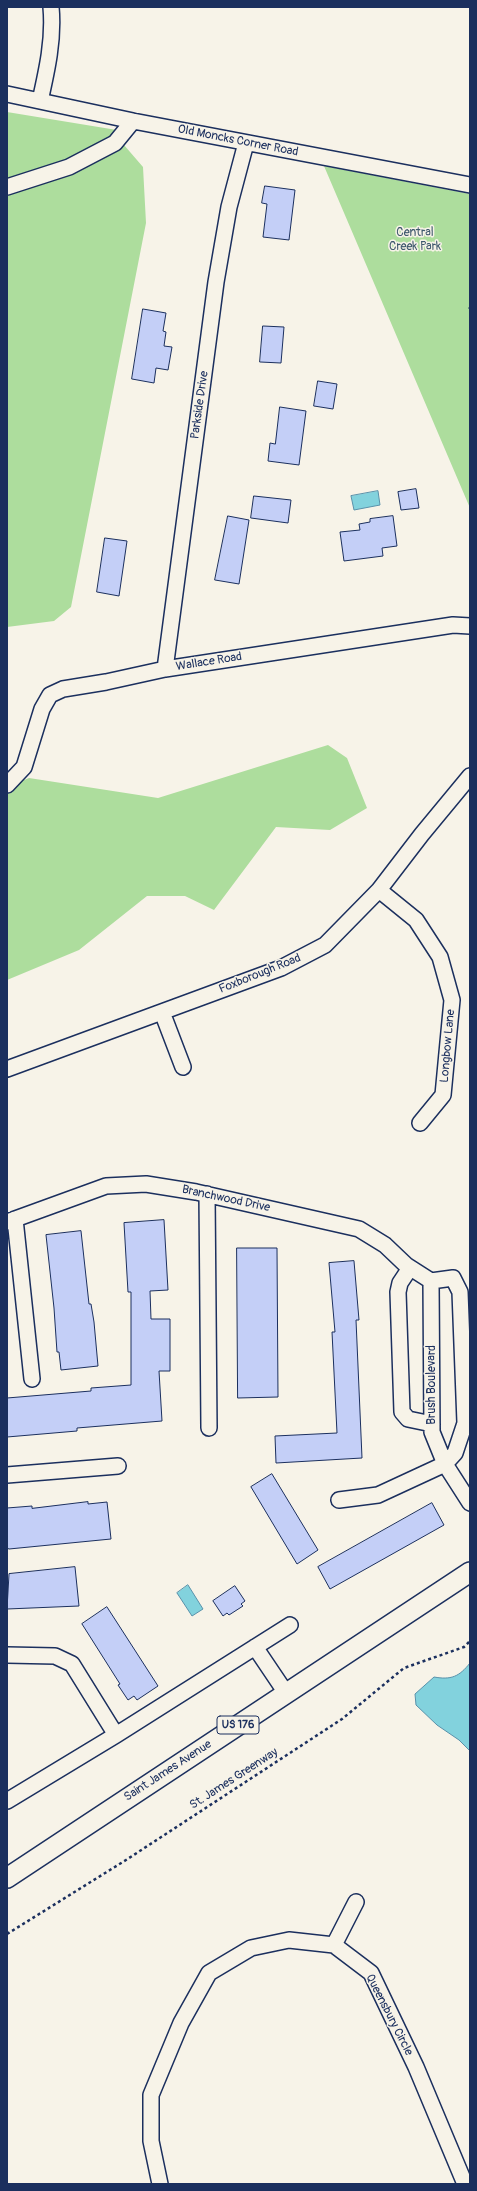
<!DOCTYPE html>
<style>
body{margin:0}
#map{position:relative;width:477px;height:2191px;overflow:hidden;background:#f7f3e8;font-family:Pangolin,sans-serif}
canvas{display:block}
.frame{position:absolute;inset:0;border:8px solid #1b2f5e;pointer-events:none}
</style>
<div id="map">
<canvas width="477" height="2191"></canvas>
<div class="frame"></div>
</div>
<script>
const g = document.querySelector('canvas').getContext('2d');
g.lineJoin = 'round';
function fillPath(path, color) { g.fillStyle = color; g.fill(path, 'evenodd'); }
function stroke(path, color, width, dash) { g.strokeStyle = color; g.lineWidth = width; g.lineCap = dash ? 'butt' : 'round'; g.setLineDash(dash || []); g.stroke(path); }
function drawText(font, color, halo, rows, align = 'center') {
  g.font = font + ' Pangolin,sans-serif'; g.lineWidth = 3; g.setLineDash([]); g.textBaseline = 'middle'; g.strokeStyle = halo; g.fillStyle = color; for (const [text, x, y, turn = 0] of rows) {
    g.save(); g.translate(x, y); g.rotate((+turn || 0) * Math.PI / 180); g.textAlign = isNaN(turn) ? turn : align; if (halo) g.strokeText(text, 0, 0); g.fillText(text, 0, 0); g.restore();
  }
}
const green = new Path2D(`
 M7,112L129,132L124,145L143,167L146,223L71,607L54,621L7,627Z
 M324,166L470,194V508Z
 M328,745L347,758L367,808L330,830L276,827L214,910L185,896H147L79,950L7,980V787L29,778L158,798Z`);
const water = new Path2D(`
 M378,491L380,505L354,510L351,496Z
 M188,1585L203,1609L192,1616L177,1593Z
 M470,1663V1751L459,1740L437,1725L416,1705L415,1694L434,1677C451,1680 459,1677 470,1663Z`);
const building = new Path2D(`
 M265,186L295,190L289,240L263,237L267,204L262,203Z
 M143,309L166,313L163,331L166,332L164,346L172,347L168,370L156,368L154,383L132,379Z
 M263,326L284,327L281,363L260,362Z
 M318,381L337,384L333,409L314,406Z
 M280,407L306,411L299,465L268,461L270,443L275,444Z
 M416,489L419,508L401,510L398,492Z
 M254,496L291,500L288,523L251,518Z
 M228,516L249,520L239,584L215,580Z
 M393,516L397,546L382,548L383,556L344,561L340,532L360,530L359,524L370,522V519Z
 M105,538L127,541L119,596L97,592Z
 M164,1220L168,1290L150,1291L151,1319H170V1371H159L162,1421L77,1428V1431L7,1437V1398L91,1391V1388L131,1385V1292H128L124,1223Z
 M81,1231L89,1304H91L94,1322L98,1366L61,1370L59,1352H57L54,1308L46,1235Z
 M237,1248H277L278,1397L238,1398Z
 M354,1261L359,1320H356L362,1458L276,1463L275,1436L337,1433L332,1332H335L329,1263Z
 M272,1474L318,1550L297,1564L251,1487Z
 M88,1502V1504L107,1502L111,1539L9,1549L7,1548V1508L32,1506V1508Z
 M432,1503L444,1525L330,1589L318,1567Z
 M75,1567L79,1606L7,1609L9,1574Z
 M235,1586L245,1601L241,1604L243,1606L229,1615L227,1613L223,1616L213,1601Z
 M107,1607L158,1686L137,1700L134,1696L128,1700L118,1685L120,1684L82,1624Z`);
const path = new Path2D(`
 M469,309L470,308
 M7,1934L126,1860L342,1719L404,1668L464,1647L470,1641`);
const minor = new Path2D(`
 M7,94L133,121L470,185
 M40,101C47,70 54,39 51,7
 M7,187L69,167L115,143L133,121
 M165,669L216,282L229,207L246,143
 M7,785L24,767L42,709L50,695L63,689L106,682L165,669L453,625L470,626
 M379,890L416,920L440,957L452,1000L443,1095L420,1123
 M162,1012L183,1067
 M7,1069L281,968L325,945L379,890L422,834L470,776
 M207,1194L209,1428
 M15,1219L32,1379
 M7,1222L106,1186L146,1184L196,1192L359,1229L385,1245L406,1265L431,1281
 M410,1268L400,1283L398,1292L402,1412L408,1419L432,1424
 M431,1281L432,1432L445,1464L470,1503
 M7,1475L118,1466
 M339,1500L378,1495L445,1464L455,1453L465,1423L460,1292L453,1278L431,1281
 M255,1647L286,1693
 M7,1655L55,1656L72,1664L116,1735
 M7,1801L116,1735L290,1625
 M334,1945L356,1902
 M160,2184L151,2141V2095L181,2023L209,1973L251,1948L289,1940L334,1945L371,1973L416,2067L465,2184`);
const major = new Path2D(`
 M7,1878L470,1572`);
const shields = [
 [238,1725,42]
];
const shieldNames = [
 ["US 176",238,1725]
];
const streetNames = [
 ["Old Moncks Corner Road",238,141,11],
 ["Parkside Drive",200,405,-82],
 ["Wallace Road",209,662,-9],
 ["Foxborough Road",260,974,-22],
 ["Longbow Lane",448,1046,-85],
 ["Branchwood Drive",226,1199,12],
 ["Brush Boulevard",432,1385,-90],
 ["Saint James Avenue",168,1771,-33],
 ["St. James Greenway",234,1779,-33],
 ["Queensbury Circle",389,2015,63]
];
const parkNames = [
 ["Central",415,233],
 ["Creek Park",415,247]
];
fillPath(green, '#addd9d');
fillPath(water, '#82d2dd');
stroke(water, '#5991aa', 1);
fillPath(building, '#c4cff7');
stroke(building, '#1b2f5e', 1);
stroke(minor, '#1b2f5e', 18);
stroke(major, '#1b2f5e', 22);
stroke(path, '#1b2f5e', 2.5, [3, 3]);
stroke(minor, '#f7f3e8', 15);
stroke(major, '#f7f3e8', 19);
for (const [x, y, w] of shields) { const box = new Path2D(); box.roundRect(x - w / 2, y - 9, w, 18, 3); g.fillStyle = '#f7f3e8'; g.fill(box); stroke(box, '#1b2f5e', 1); }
drawText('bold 11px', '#1b2f5e', null, shieldNames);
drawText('12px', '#1b2f5e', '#f7f3e8', streetNames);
drawText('12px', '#405a6e', '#f7f3e8', parkNames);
</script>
